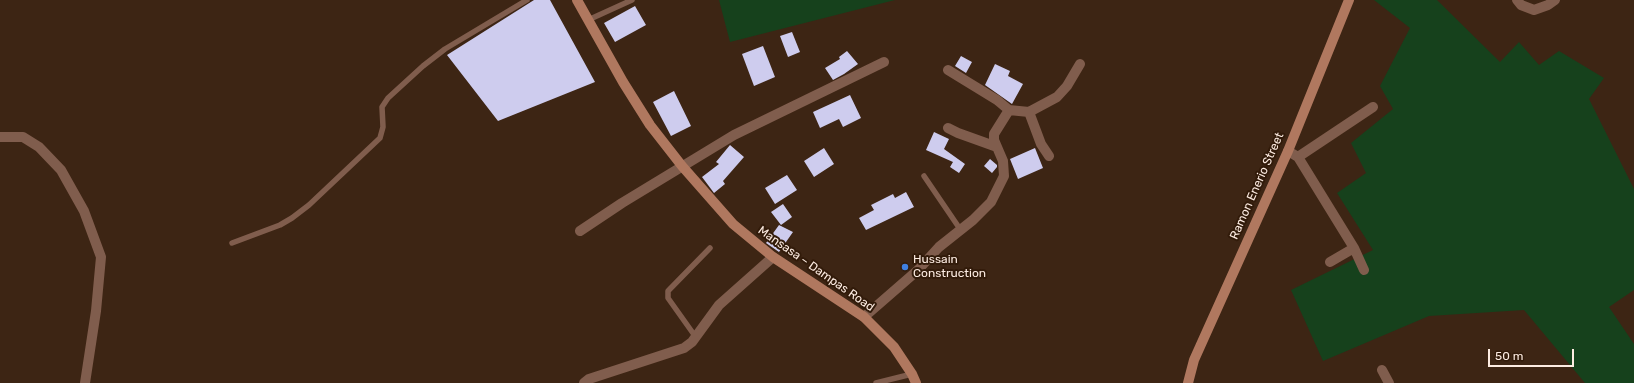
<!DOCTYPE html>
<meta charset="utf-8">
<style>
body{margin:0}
#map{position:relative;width:1634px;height:383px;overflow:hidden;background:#3d2514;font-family:Rubik,sans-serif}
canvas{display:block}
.scale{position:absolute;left:1488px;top:349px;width:86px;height:18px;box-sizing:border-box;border:2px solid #fdece2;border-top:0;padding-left:5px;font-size:12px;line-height:14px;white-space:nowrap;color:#fdece2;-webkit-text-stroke:3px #321b0a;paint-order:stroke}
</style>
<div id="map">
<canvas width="1634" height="383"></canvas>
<div class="scale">50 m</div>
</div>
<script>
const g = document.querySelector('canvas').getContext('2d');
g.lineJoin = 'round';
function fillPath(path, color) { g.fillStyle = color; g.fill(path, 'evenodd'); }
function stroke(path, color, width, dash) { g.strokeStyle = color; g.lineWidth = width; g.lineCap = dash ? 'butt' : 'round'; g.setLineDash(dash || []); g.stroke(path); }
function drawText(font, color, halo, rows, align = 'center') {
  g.font = font + ' Rubik,sans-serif'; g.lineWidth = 4; g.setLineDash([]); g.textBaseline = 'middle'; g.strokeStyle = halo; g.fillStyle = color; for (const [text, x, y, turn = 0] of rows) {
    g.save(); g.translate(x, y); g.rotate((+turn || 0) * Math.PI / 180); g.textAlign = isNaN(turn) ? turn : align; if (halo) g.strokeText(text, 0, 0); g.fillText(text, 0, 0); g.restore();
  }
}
const green = new Path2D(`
 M719,0H895L730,42Z
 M1374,0H1437L1500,62L1519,42L1539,65L1559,51L1604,78L1589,99L1634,189V290L1609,307L1634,344V383H1585L1524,310L1429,316L1323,361L1291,290L1373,250L1337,193L1366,173L1351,143L1393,109L1380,86L1410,28Z`);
const building = new Path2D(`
 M534,0H550L595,82L498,121L447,55Z
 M635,6L646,25L615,42L604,23Z
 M792,32L800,52L788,57L780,36Z
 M763,46L775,77L754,86L742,54Z
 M847,51L858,64L844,74L833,80L825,68L840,59L839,57Z
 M961,56L972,62L966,73L955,66Z
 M995,64L1010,71L1008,76L1023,84L1012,104L985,85Z
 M674,91L691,126L671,136L653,102Z
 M850,95L861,118L843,127L839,119L820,128L813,112Z
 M934,132L949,139L944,149L965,164L959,173L950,167L953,162L926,150Z
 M730,145L744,157L723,181L725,184L714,193L702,177L719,164L716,162Z
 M824,148L834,164L814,177L804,161Z
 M1035,148L1043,168L1018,179L1010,159Z
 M990,159L997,165V167L992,173L984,166Z
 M787,175L797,190L775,204L765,188Z
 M906,192L914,207L866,230L859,218L874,210L871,205L893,194L895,198Z
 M783,204L792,217L781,225L771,212Z
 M779,225L793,232L779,252L766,243Z`);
const lane = new Path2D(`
 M588,20L632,0
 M924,176L960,229
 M232,243L280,225L292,218L309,205L380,138L383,127L382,107L388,98L423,66L445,49L527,0
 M695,336L668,298V291L710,248
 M876,383L912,374`);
const street = new Path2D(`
 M1517,0L1521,5L1534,10L1548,5L1555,0
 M948,70L997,100L1009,110L1029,112
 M948,128L958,133L997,147
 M0,137H23L39,147L61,170L84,211L101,257L96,311L85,383
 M1288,151L1298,157L1354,248L1364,270
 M1049,156L1041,144L1029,112L1057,97L1067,86L1080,64
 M1298,157L1373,107
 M580,231L622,203L734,135L884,62
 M1330,262L1354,248
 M864,317L918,270L939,247L973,220L991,202L1004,176L1003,161L994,140V134L1009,110
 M1382,370L1389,383
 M584,383L589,379L684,348L692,342L719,305L773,257`);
const secondary = new Path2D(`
 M577,0L623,82L650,125L682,166L733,224L773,257L864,317L894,347L912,374L916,383
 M1188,383L1194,360L1288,151L1349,0`);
const markers = [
 [905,267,4,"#3f7fe0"]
];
const streetNames = [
 ["Ramon Enerio Street",1257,186,-66],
 ["Mansasa – Dampas Road",816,269,35]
];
const poiNames = [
 ["Hussain",913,260],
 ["Construction",913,274]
];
fillPath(green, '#16411c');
fillPath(building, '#ceccee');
stroke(lane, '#805d4d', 5.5);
stroke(street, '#805d4d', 10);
stroke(secondary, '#b0785f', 10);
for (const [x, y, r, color] of markers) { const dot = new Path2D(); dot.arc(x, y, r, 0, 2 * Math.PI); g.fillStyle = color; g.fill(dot); stroke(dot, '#321b0a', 1.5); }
drawText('12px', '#fdece2', '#321b0a', streetNames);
drawText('12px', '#fdece2', '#321b0a', poiNames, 'left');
</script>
